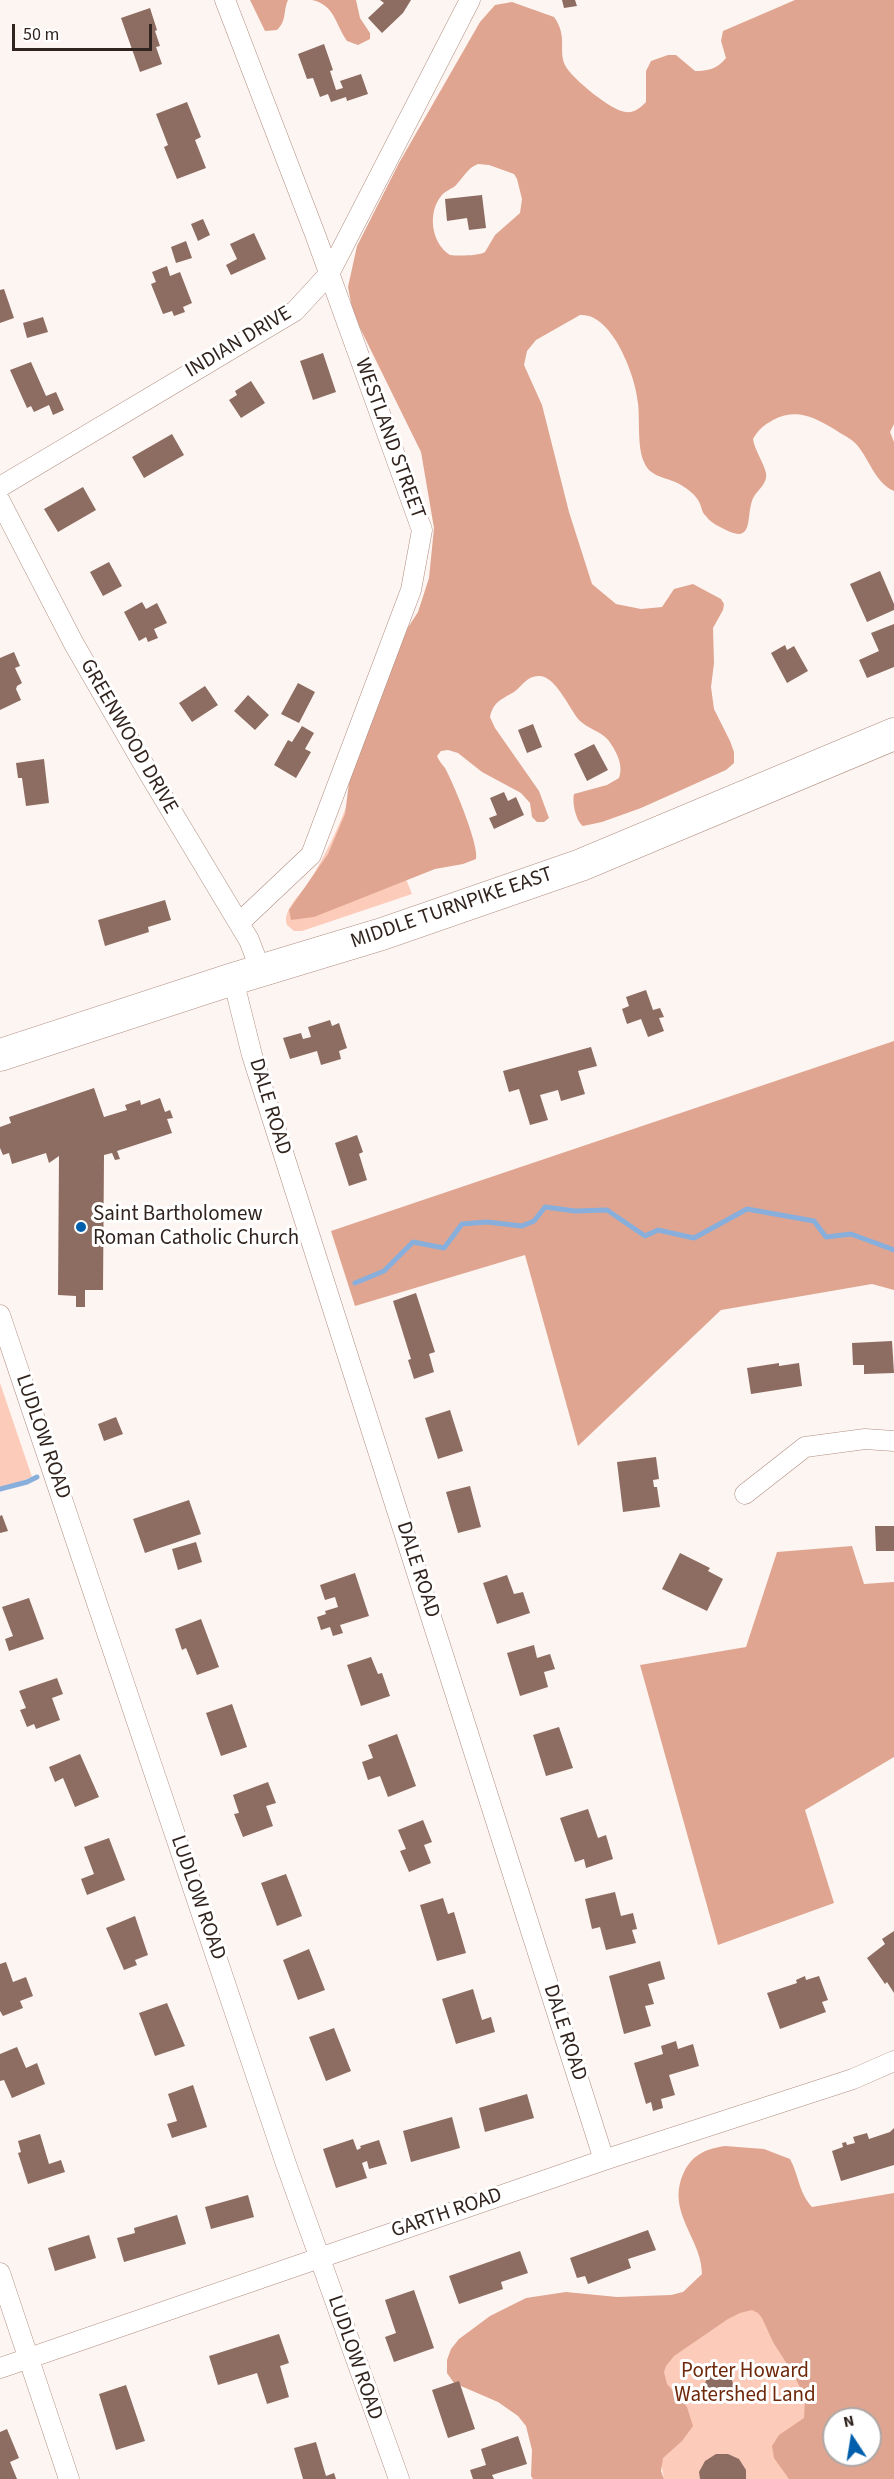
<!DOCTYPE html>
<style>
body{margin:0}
#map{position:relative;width:894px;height:2479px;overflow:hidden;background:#fdf5f2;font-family:"Source Sans 3",sans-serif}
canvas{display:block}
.north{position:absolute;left:822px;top:2407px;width:60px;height:60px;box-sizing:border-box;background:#fff;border:2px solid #ada7a5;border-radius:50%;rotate:348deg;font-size:16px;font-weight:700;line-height:24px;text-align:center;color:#31241f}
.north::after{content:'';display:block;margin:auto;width:21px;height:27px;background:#005fac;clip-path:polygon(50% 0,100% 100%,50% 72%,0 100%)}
.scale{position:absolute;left:12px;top:24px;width:140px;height:27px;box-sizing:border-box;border:3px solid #31241f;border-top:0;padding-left:8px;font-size:18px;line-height:21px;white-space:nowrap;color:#31241f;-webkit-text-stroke:4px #fff;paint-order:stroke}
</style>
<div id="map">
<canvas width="894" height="2479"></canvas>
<div class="north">N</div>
<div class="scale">50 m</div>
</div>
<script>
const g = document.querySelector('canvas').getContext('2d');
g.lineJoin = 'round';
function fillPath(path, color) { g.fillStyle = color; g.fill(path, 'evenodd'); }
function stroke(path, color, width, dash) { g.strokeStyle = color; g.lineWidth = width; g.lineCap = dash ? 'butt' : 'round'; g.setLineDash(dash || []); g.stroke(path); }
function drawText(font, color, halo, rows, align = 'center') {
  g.font = font + ' "Source Sans 3",sans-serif'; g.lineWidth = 6; g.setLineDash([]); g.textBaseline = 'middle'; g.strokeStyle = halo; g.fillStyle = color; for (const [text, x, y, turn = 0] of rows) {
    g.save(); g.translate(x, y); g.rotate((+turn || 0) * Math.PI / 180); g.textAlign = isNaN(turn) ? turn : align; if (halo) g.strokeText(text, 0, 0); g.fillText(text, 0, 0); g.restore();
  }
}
const green = new Path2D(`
 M360,765L412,894L302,931H294L287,925C282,911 299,896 307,885C331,847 348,808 360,765Z
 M0,1383L32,1477L0,1489Z
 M811,2227L894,2479H664L661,2463L625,2338ZM834,2419H870V2455H834Z`);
const forest = new Path2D(`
 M250,0H288C283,11 287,21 277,30L265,31Z
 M312,0H356L360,18L370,33V39L358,45L347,41C335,24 335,5 312,0Z
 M795,0H894V424L890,432L894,442V491C876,484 869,459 857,445C851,438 841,434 834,429C813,417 797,408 773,420C764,425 758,430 753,439C755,451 763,461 766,473C768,485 755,491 752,501C746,518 754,545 724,529C718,526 710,522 706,516C702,513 702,508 700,504C697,496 688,489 681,485C668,477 650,478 644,462C637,447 640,420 638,403C636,377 612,312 580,315L536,340L527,351L524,365L542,405L569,512L592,584L616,604L641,609L662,607L674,589L693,584L721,599L724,604L723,610L713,628L714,663L711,687L714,709L730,741L734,752V763L726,770L641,808L602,822L583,826C576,821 572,803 574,794L607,785L619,778C624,765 616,751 609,741C601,731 588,729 579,720C569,708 556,677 540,676C528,675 523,685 514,692C502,699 493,702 490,717L495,728L539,791L549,818L544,822H537L532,817L530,803L521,793L482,772L458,753L448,750L441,751L437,756C439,761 442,764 445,768C453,782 480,847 476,859L463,864L435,869L314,917L291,920L289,910L328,854L345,814L350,775L398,643L418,612L429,578L434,528L421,452L359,326L352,308L348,287L357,246L399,163L480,22L495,5L512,2L554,17C568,36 558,51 565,65C571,78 613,112 626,112C635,113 640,108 646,102V71L651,61L668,55H676L695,71C708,71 717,69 726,58L721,41L723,31ZM478,164L489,165L514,174L517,179L522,199L520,213L495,235L485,252C478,256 459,256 450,255C431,243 427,212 442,195C446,190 453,189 457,184C464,176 469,167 478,164Z
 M894,1041V1290L872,1284L721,1310L578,1446L525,1255L355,1306L331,1231Z
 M852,1546L864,1584L894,1582V1757L805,1810L834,1903L718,1945L640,1665L746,1647L777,1552Z
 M725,2146L764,2149L790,2159C799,2176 799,2193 812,2207L894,2193V2479H789L774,2458L772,2446L779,2435L804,2418L805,2398L794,2375L773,2342L762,2318L758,2313L752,2310L740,2313L728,2319L674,2356L666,2366L664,2372L667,2384L687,2407L693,2426L682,2441L663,2458L661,2471L664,2479H533L531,2476L532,2450L526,2426L518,2416L498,2402L454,2383L447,2373V2360L451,2349L459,2339L490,2316L526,2298L566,2292L617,2297L671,2295L683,2292L702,2274C702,2238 665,2212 684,2172C693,2154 706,2149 725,2146ZM834,2419H870V2455H834Z`);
const stream = new Path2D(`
 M355,1283L384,1271L413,1242L444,1248L462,1224L487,1222L522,1226L534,1221L545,1207L575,1211L607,1210L645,1236L658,1230L694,1238L747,1209L814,1221L826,1237L851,1234L894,1250
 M0,1489L27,1482L37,1477`);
const building = new Path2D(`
 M380,0H411L403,13L382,33L368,18L384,3Z
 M562,0H575L577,6L564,8Z
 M150,8L157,30L155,31L160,46L156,47L162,64L140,72L121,18Z
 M324,44L333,70L330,71L336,90L343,88L340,81L361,74L368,94L347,101L346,97L331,102L328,94L320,97L313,78L307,79L298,54Z
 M187,102L201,137L195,140L206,168L177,179L164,147L168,145L156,114Z
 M482,195L486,228L469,230L467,218L447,221L445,199Z
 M203,219L210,235L198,241L191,224Z
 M254,233L266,259L231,275L226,265L237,259L230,244Z
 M186,241L192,258L176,263L171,247Z
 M167,266L170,276L180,272L192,303L183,307L185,312L174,316L172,311L163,314L151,284L156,282L152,272Z
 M4,289L14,318L0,323V290Z
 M43,317L48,332L27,338L23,323Z
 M323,353L336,392L313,400L300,361Z
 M31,362L46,396L56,392L64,410L53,415L49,405L34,412L31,406L27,408L10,370Z
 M251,381L265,403L241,418L229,400L237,395L235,391Z
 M172,434L184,455L144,478L132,457Z
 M83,487L96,510L58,532L44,509Z
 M109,562L122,586L103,596L90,572Z
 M880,571L894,604V610L867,622L850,584Z
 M142,602L146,609L157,603L167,623L154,629L158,638L148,642L146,637L139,641L124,612Z
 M894,624V667L867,678L859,660L879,651L871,633Z
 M785,645L787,650L794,646L808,671L787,683L771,653Z
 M14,652L20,666L15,668L22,683L17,686L16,689L21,700L0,710V658Z
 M298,683L315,692L299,723L281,714Z
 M205,686L218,705L192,722L179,703Z
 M248,695L269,715L255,730L234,711Z
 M533,724L542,747L527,753L518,730Z
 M302,726L314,733L305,749L311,752L296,778L274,765L288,740L292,742Z
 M594,744L608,770L587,781L574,754Z
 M44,759L49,803L26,806L22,778H18L16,763Z
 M504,792L508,801L516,797L524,815L494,829L489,818L497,815L490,798Z
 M165,900L171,920L148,927L149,932L105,946L98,920Z
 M646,990L653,1010L660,1008L664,1017L659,1018L664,1031L648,1037L641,1019L627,1024L622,1009L629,1006L626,997Z
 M330,1020L332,1026L339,1023L347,1048L339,1051L341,1059L321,1065L317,1051L290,1059L283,1038L301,1033L303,1039L311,1037L308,1027Z
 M591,1047L597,1066L578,1071L585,1094L561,1101L558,1090L540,1095L548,1120L530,1125L519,1089L509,1092L503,1071Z
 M94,1088L104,1117L127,1110L125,1105L140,1100L141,1105L160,1098L165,1112L170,1110L173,1118L167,1119L172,1133L117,1151L120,1159L115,1160L112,1153L104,1155L103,1290H85V1307H76V1296L58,1295L59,1156L49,1163L46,1153L12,1164L9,1153L3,1155L0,1148V1127L11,1123L9,1117Z
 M357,1135L363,1152L359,1154L367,1180L349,1186L335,1143Z
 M416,1293L435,1352L429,1354L434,1372L414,1379L408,1360L411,1359L393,1301Z
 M892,1341L894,1373L864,1374V1365H853L852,1343Z
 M779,1363V1366L799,1363L802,1386L751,1394L747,1368Z
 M450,1410L463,1451L438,1459L425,1418Z
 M116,1417L123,1434L104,1441L98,1424Z
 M656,1457L659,1479L653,1480L654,1487H657L660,1507L623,1512L617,1462Z
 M470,1486L481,1527L458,1533L446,1492Z
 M189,1500L201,1534L145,1553L133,1519Z
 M2,1515L8,1531L0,1533V1516Z
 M875,1526H894V1551H876Z
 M196,1542L202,1562L178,1570L172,1549Z
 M680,1553L710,1568L708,1571L723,1579L707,1611L662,1589Z
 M355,1573L369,1616L340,1625L343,1633L333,1636L330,1627L321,1630L317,1617L326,1614L325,1611L338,1607L335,1597L325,1600L320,1585Z
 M507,1575L514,1594L523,1592L530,1613L497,1624L483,1583Z
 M29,1598L44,1639L9,1651L5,1639L13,1636L2,1607Z
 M201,1619L219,1667L197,1675L186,1648L182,1650L175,1629Z
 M534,1645L537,1658L550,1654L555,1669L544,1672L548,1687L520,1696L507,1653Z
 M371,1657L378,1674L382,1673L390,1696L361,1706L347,1665Z
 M57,1678L63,1694L52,1698L60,1720L36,1729L34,1724L27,1727L20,1710L26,1708L19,1691Z
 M232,1704L247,1747L221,1756L206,1713Z
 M559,1727L573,1768L546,1776L533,1735Z
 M397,1734L416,1786L388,1797L380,1776L368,1780L362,1762L373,1758L368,1745Z
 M80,1754L99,1797L75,1807L63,1778L55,1782L49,1767Z
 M268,1782L276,1803L266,1806L273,1826L243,1837L234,1814L239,1813L233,1795Z
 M588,1809L598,1838L606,1835L613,1859L586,1868L584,1859L575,1862L560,1818Z
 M423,1820L432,1842L424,1845L431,1863L409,1872L400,1851L406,1849L398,1830Z
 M109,1838L125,1880L87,1895L81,1879L94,1874L84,1847Z
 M286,1874L302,1916L277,1926L261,1883Z
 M615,1892L621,1916L633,1913L637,1929L632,1930L636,1943L606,1950L600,1927L592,1929L585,1899Z
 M443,1898L448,1914L454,1912L466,1953L437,1961L420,1905Z
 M135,1916L148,1955L135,1960L137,1965L124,1970L106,1928Z
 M894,1931V1993L887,1982L885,1984L867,1958L885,1944L882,1939Z
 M309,1949L325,1990L298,2000L283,1960Z
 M660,1961L665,1979L648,1984L654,2004L645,2006L651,2026L624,2034L609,1976Z
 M6,1962L13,1982L26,1977L33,1996L20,2001L23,2008L3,2016L0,2011V1964Z
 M805,1976L806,1980L819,1976L828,2000L822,2002L826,2012L780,2029L767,1993L797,1983L796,1980Z
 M473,1989L482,2020L491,2017L495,2032L456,2044L442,1999Z
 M167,2003L185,2046L155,2056L139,2013Z
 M334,2028L351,2071L326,2081L309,2037Z
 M676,2041L678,2049L693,2044L699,2066L669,2075L675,2095L661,2099L663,2108L653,2111L651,2102L646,2104L634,2063L663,2054L661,2046Z
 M17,2047L26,2068L37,2063L45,2084L12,2098L4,2080L0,2081V2054Z
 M193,2085L207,2127L172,2138L167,2124L177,2121L168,2094Z
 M527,2094L534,2118L485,2132L479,2108Z
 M452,2117L460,2148L411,2162L403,2131Z
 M894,2128V2165L841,2181L832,2151L843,2147L842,2143L846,2142L847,2145L855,2143L853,2137L867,2133L869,2139L890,2132Z
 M40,2134L49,2164L61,2160L65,2172L28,2184L18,2153L21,2152L18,2141Z
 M353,2139L357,2150L361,2148L360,2146L379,2140L387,2164L369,2169L367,2161L362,2163L367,2178L336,2188L323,2149Z
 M248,2195L254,2217L211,2229L205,2207Z
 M177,2215L186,2244L124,2262L117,2238L135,2233L134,2228Z
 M648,2230L656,2250L628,2259L631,2268L588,2284L585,2276L577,2278L570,2258Z
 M89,2235L96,2258L55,2271L48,2248Z
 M520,2251L528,2273L501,2282L503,2289L459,2304L449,2276Z
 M414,2290L434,2348L394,2362L385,2337L396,2333L385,2300Z
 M279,2334L289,2363L280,2366L289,2397L267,2404L257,2373L218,2385L209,2356Z
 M705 2386a14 14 0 1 1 28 0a14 14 0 1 1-28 0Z
 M459,2381L475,2429L448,2438L432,2390Z
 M126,2385L145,2441L116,2450L99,2394Z
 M7,2429L19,2458L10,2462L17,2479H0V2432Z
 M518,2436L527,2464L492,2475L494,2479H473L470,2470L486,2465L481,2449Z
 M316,2442L326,2476L334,2473L336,2479H303L294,2448Z
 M716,2454H728L739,2459L746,2470V2479H700L699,2472L705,2461Z`);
const street = new Path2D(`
 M225,0L315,234L422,530L411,590L311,855L239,923
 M0,487L295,311L329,274L470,0
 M0,501L74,644L148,772L249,940L261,971
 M233,979L252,1055L604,2160
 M0,1315L286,2164L399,2479
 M745,1494L805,1447L865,1439L894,1441
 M0,2273L69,2479
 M0,2368L604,2160L853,2079L894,2061`);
const primary = new Path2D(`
 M0,1055L233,979L382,934L581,865L894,734`);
const markers = [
 [81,1227,6,"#005fac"]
];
const streetNames = [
 ["INDIAN DRIVE",239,343,-31],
 ["WESTLAND STREET",389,439,70],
 ["GREENWOOD DRIVE",128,737,60],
 ["MIDDLE TURNPIKE EAST",452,909,-19],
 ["DALE ROAD",269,1107,73],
 ["LUDLOW ROAD",42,1437,71],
 ["DALE ROAD",417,1570,72],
 ["LUDLOW ROAD",197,1898,71],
 ["DALE ROAD",564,2033,72],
 ["GARTH ROAD",447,2214,-19],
 ["LUDLOW ROAD",354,2358,71]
];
const poiNames = [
 ["Saint Bartholomew",93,1215],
 ["Roman Catholic Church",93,1239]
];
const parkNames = [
 ["Porter Howard",745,2372],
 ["Watershed Land",745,2396]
];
fillPath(green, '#fccbba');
fillPath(forest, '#e0a590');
stroke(stream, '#88afdb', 5);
fillPath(building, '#8d6c61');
stroke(street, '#b08e81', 21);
stroke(primary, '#b08e81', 33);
stroke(street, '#fff', 20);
stroke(primary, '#fff', 32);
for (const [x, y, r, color] of markers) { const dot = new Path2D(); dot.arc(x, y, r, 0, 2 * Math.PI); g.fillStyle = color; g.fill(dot); stroke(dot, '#fff', 2); }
drawText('21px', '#31241f', '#fff', streetNames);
drawText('21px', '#31241f', '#fff', poiNames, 'left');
drawText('21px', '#6e280a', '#fff', parkNames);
</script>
